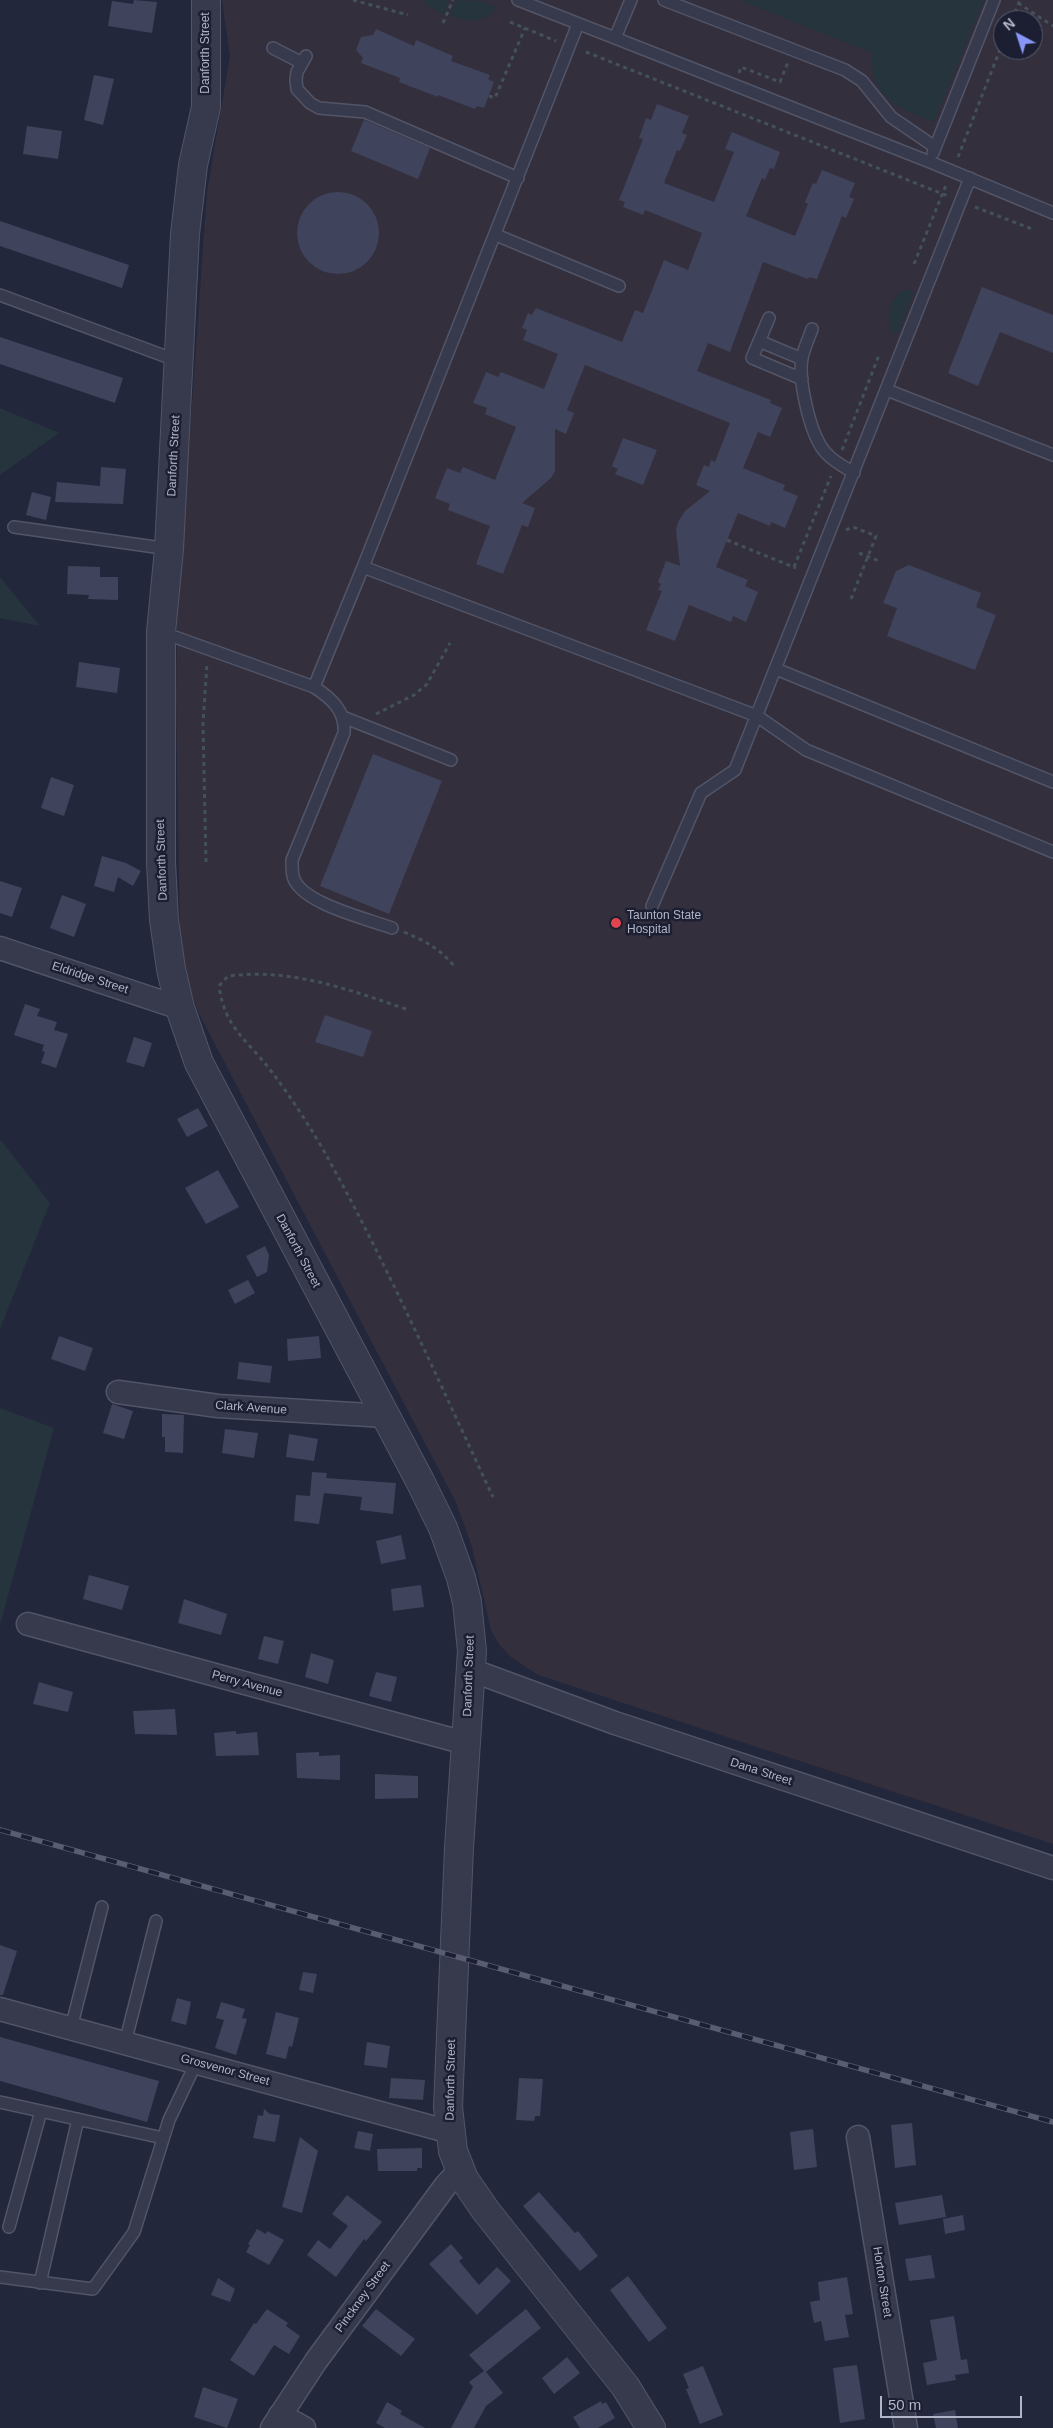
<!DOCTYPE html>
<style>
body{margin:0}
#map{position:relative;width:1053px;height:2428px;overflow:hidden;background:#23273c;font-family:Arial,sans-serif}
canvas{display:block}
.north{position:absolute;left:993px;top:10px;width:50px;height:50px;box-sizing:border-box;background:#1c1f31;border:1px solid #585b6d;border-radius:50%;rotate:320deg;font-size:14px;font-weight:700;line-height:20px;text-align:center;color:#b2b5c7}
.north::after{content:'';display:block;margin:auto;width:18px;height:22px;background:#8896f7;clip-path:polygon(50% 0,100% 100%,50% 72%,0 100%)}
.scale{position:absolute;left:880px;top:2396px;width:142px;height:22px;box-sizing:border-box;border:2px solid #b2b5c7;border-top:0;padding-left:6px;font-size:15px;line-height:18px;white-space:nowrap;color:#b2b5c7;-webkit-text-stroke:4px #1c1f31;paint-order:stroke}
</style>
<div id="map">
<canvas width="1053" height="2428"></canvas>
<div class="north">N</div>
<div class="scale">50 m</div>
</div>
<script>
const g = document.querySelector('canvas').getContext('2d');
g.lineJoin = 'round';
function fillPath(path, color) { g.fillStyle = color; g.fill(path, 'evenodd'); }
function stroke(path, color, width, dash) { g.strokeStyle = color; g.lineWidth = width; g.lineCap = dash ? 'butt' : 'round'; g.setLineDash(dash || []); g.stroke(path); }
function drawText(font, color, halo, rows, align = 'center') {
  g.font = font + ' Arial,sans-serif'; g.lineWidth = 5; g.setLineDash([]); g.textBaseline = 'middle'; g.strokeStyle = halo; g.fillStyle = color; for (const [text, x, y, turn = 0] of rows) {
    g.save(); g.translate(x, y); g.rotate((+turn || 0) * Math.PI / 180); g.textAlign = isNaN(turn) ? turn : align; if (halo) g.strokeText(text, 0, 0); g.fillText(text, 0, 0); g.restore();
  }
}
const medical = new Path2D(`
 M222,0H1053V1844L538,1675L511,1657L499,1644L491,1630L472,1547L456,1502L198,1012L186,977L180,937L176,699L177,615L207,192L230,56ZM1003,20H1033V50H1003Z`);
const green = new Path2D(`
 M423,0H449L444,14L430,7Z
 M456,0C468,0 489,0 496,8C484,25 465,22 449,16Z
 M739,0H984L934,122C908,112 880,103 873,73C871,67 872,59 872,53Z
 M906,290H912L914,292L899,332L895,334L890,330C887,315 889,296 906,290Z
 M0,408L59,433L0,475Z
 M0,577L40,626L0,618Z
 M0,1139L50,1203L0,1329Z
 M0,1408L54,1428L0,1625Z`);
const building = new Path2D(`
 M134,0L157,2L152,33L108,26L112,1L133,4Z
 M376,29L414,46L416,40L453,56L451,61L490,75L488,79L494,82L484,108L477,106L475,109L438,95V97L399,82L400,78L361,63L363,58L356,50L361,37L373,35Z
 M94,75L114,79L103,125L84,120Z
 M657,104L689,116L682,133L687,135L680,151L677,150L664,183L714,202L734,152L725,149L732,132L780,152L774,169L770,168L765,180L762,178L746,216L795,236L808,204L805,202L813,183L816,184L822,170L855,183L849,197L854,199L846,218L842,216L817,279L809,277L808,279L763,262L730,352L708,343L697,371L771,400L770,403L782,408L770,437L758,432L743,468L785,485L783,490L798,496L785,528L771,522L770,526L738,513L716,567L748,580L745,586L758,592L746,622L733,616L731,622L689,605L675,641L646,630L662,591L658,590L661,584L658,582L666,561L680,566L676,530L678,522L685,511L710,491L696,485L704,465L709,467L711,460L715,462L730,423L585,365L567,410L574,413L566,434L555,429V471L551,478L522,503L535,508L528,527L522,525L503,574L476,564L490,526L448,510L450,504L435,498L447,468L460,473L463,467L495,480L516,427L485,414L487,408L473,403L486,372L498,377L501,372L544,389L558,354L523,340L527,330L522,328L528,313L532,315L536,308L622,342L635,310L643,313L664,260L688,270L702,233L645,210L643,215L623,207L625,202L619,200L643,139L639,138L646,118L651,120Z
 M364,120L430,148L418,179L351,151Z
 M27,126L62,131L58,159L23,154Z
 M297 233a41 41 0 1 1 82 0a41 41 0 1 1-82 0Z
 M0,221L129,265L122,288L0,246Z
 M982,287L1053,315V353L1000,332L978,386L948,373Z
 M0,337L123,378L115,403L0,364Z
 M623,438L657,450L643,485L615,474L618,469L612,466Z
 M101,467L126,469L123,504L55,502L57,482L100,486Z
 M32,492L51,497L46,520L26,515Z
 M909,565L981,593L976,607L996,615L975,670L887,636L897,608L883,603L896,571Z
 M68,566L100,567V577H118V600L88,599L89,595L67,594Z
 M79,662L120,668L117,693L76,687Z
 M373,754L442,781L389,914L320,886Z
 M51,777L74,785L64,816L41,808Z
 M102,856L126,863L141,871L133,886L118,877L114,892L94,886Z
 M0,881L22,888L12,917L0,913Z
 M62,895L86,904L74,937L50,928Z
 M25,1004L40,1009L37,1016L57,1022L54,1030L68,1034L56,1068L41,1063L45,1052L42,1051L44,1045L14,1035Z
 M325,1015L372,1031L363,1057L315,1042Z
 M134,1037L152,1043L144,1067L126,1062Z
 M198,1108L208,1126L187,1137L177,1119Z
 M218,1170L239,1207L206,1224L185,1188Z
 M265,1246L269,1255L267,1272L257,1277L246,1256Z
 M248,1280L255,1293L235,1304L228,1290Z
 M59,1336L93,1348L85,1371L51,1359Z
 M319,1336L321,1358L288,1361L287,1339Z
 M239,1362L272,1366L270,1383L237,1379Z
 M112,1404L133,1411L124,1439L103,1433Z
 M162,1414L184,1415L183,1453L165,1452V1437H162Z
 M225,1429L258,1433L254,1458L222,1453Z
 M289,1434L318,1439L314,1461L286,1457Z
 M312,1472L327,1473L326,1478L396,1483L393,1514L360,1510L362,1497L324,1493L319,1524L294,1521L296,1495L310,1496Z
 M401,1535L406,1559L381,1564L376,1541Z
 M89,1575L129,1586L122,1610L83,1599Z
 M421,1585L424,1607L393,1611L391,1589Z
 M184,1599L227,1614L221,1635L178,1623Z
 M264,1636L284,1641L278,1664L258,1659Z
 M311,1653L334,1660L328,1684L305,1677Z
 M376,1672L397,1677L391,1702L369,1696Z
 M39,1682L73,1692L68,1712L33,1704Z
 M175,1709L177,1735L135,1734L133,1711Z
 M236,1731V1734L257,1732L259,1755L216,1756L214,1733Z
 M319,1752V1756L340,1755V1780L297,1778L296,1753Z
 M375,1774L418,1776V1798L375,1799Z
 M0,1945L17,1951L3,1995H0Z
 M303,1972L317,1974L313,1993L299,1990Z
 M177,1998L191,2002L186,2025L171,2021Z
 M221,2002L245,2009L242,2018L247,2019L236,2055L215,2048L224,2020L216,2018Z
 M276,2012L299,2018L292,2047L289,2046L286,2059L266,2054Z
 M0,2037L159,2081L147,2122L0,2081Z
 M367,2042L390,2046L387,2068L364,2065Z
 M391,2078L425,2080L423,2100L389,2098Z
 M519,2078L543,2079L540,2116H535L534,2121L516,2120Z
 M264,2109L270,2114L280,2115L275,2142L253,2138L258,2115L263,2116Z
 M912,2123L916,2165L895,2168L891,2125Z
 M813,2129L817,2167L794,2170L790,2132Z
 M358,2131L373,2134L370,2151L354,2148Z
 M300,2137L318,2151L302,2213L282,2207Z
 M422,2148V2168H417V2171H378L377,2149Z
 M539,2192L575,2233L578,2231L598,2256L580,2271L523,2206Z
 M347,2195L382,2222L366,2241L364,2239L336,2277L307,2255L318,2240L330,2249L348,2226L332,2214Z
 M942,2195L946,2217L899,2225L895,2203Z
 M963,2215L965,2230L945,2234L943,2219Z
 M257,2229L266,2234L267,2231L284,2240L269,2265L246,2252L250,2245L248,2244Z
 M451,2244L463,2258L459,2261L479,2285L497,2267L511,2281L477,2315L429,2264Z
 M931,2255L935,2278L909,2281L905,2259Z
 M628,2276L667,2328L649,2342L610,2290Z
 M847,2277L853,2314L845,2315L849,2337L825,2341L821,2321L814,2323L810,2302L820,2300L818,2282Z
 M218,2278L235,2289L230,2302L211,2295Z
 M267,2309L288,2323L286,2326L300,2336L289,2354L274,2345L254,2376L230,2360L254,2323L256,2324Z
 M376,2309L415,2339L401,2356L362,2326Z
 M526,2309L541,2328L486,2372L503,2393L486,2406L474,2428H451L473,2387L469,2382L484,2371L469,2355Z
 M954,2316L961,2360L967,2359L969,2373L955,2375L956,2380L927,2385L923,2363L937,2360L930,2320Z
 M567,2357L580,2373L554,2394L542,2378Z
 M857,2365L865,2419L840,2423L833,2368Z
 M703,2366L723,2415L700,2424L686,2389L689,2388L683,2374Z
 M203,2387L238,2399L227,2428L194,2417Z
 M601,2401L602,2404L606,2402L615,2418L598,2428H580L573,2417Z
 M387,2402L402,2411L400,2414L425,2428H385L376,2423Z
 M955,2410L958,2428H936L933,2414Z`);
const path = new Path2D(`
 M353,0L408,15
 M1018,3L1053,26
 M1012,20L1020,0
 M510,22L556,41
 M443,23L453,0
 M586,52L948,196
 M739,73L741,67L780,82L788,62
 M489,96L495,98L525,28
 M958,157L1003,42
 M975,207L1032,229
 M914,264L946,185
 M842,450L879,355
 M846,530L853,527L876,536L851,599
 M727,540L796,568
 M859,553L879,561
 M794,567L831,476
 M376,714L414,695L427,684L450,643
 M206,862L203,724L207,663
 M404,932C427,942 439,948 455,967
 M406,1009C347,989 291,968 228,976L219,986C225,1029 247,1039 271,1071C291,1097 313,1131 329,1160C389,1269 440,1384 493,1497`);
const service = new Path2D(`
 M518,0L615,38L631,0
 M664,0L845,70L862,81L891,117L935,147
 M615,38L930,162L1053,213
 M273,48L302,63
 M306,56L297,72L296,80L297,89L310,103L319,108L365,112L518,178
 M933,153L994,0
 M496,235L619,286
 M0,295L178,361
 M769,318L752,358L802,379
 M812,329C809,338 804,348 802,358C798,380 810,436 826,453C833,461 844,467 854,473
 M759,341L802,359
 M887,390L1053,455
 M14,527L169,549
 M363,567L578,24
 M161,632L314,687L363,567L757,716L806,750L1053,852
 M776,669L1053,782
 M314,687C331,698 346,711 344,733L292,860C292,865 292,871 293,876C299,903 368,919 392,928
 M343,717L451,760
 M652,906L701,793L735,770L970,178
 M71,2028L102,1907
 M125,2043L156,1921
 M0,2102L163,2138
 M9,2227L41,2111
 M0,2277L93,2289L134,2232L169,2120L196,2063
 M40,2283L78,2119`);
const minor = new Path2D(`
 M0,948L180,1008
 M118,1392L218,1406L386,1416
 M28,1624L465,1743
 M471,1670L615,1723L1053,1868
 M0,2009L450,2132
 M858,2137L906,2428
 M280,2415L304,2428
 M272,2428L316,2361L446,2185L460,2170`);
const tertiary = new Path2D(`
 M206,0V107L193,165L185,234L169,549L161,632V863L164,920L171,969L180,1008L199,1063L420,1481L443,1528L461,1578L467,1602L472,1651L459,1848L448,2107L453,2151L464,2179L486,2211L625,2386L651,2428`);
const rail = new Path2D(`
 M0,1830L1053,2122`);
const markers = [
 [616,923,6,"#e0444e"]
];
const streetNames = [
 ["Danforth Street",206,53,-90],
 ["Danforth Street",174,456,-87],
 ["Danforth Street",162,860,-92],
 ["Eldridge Street",90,978,18],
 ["Danforth Street",298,1251,62],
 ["Clark Avenue",251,1408,4],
 ["Danforth Street",469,1676,-88],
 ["Perry Avenue",247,1684,15],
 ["Dana Street",761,1772,18],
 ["Grosvenor Street",225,2070,15],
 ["Danforth Street",451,2080,-89],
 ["Horton Street",882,2282,81],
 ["Pinckney Street",363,2297,-54]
];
const poiNames = [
 ["Taunton State",627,916],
 ["Hospital",627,930]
];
fillPath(medical, '#342f3d');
fillPath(green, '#25343d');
fillPath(building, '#3f435c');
stroke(service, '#525567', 14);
stroke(minor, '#525567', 25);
stroke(tertiary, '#525567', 30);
stroke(path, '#43515a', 3, [4, 4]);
stroke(service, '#373a4c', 11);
stroke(minor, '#373a4c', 22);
stroke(tertiary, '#373a4c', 28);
stroke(rail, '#595d73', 5.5);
stroke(rail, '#1c1f31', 4, [11]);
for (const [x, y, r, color] of markers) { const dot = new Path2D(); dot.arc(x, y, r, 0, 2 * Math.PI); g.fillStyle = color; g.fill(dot); stroke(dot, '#1c1f31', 2); }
drawText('12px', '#b2b5c7', '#1c1f31', streetNames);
drawText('12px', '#b2b5c7', '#1c1f31', poiNames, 'left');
</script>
